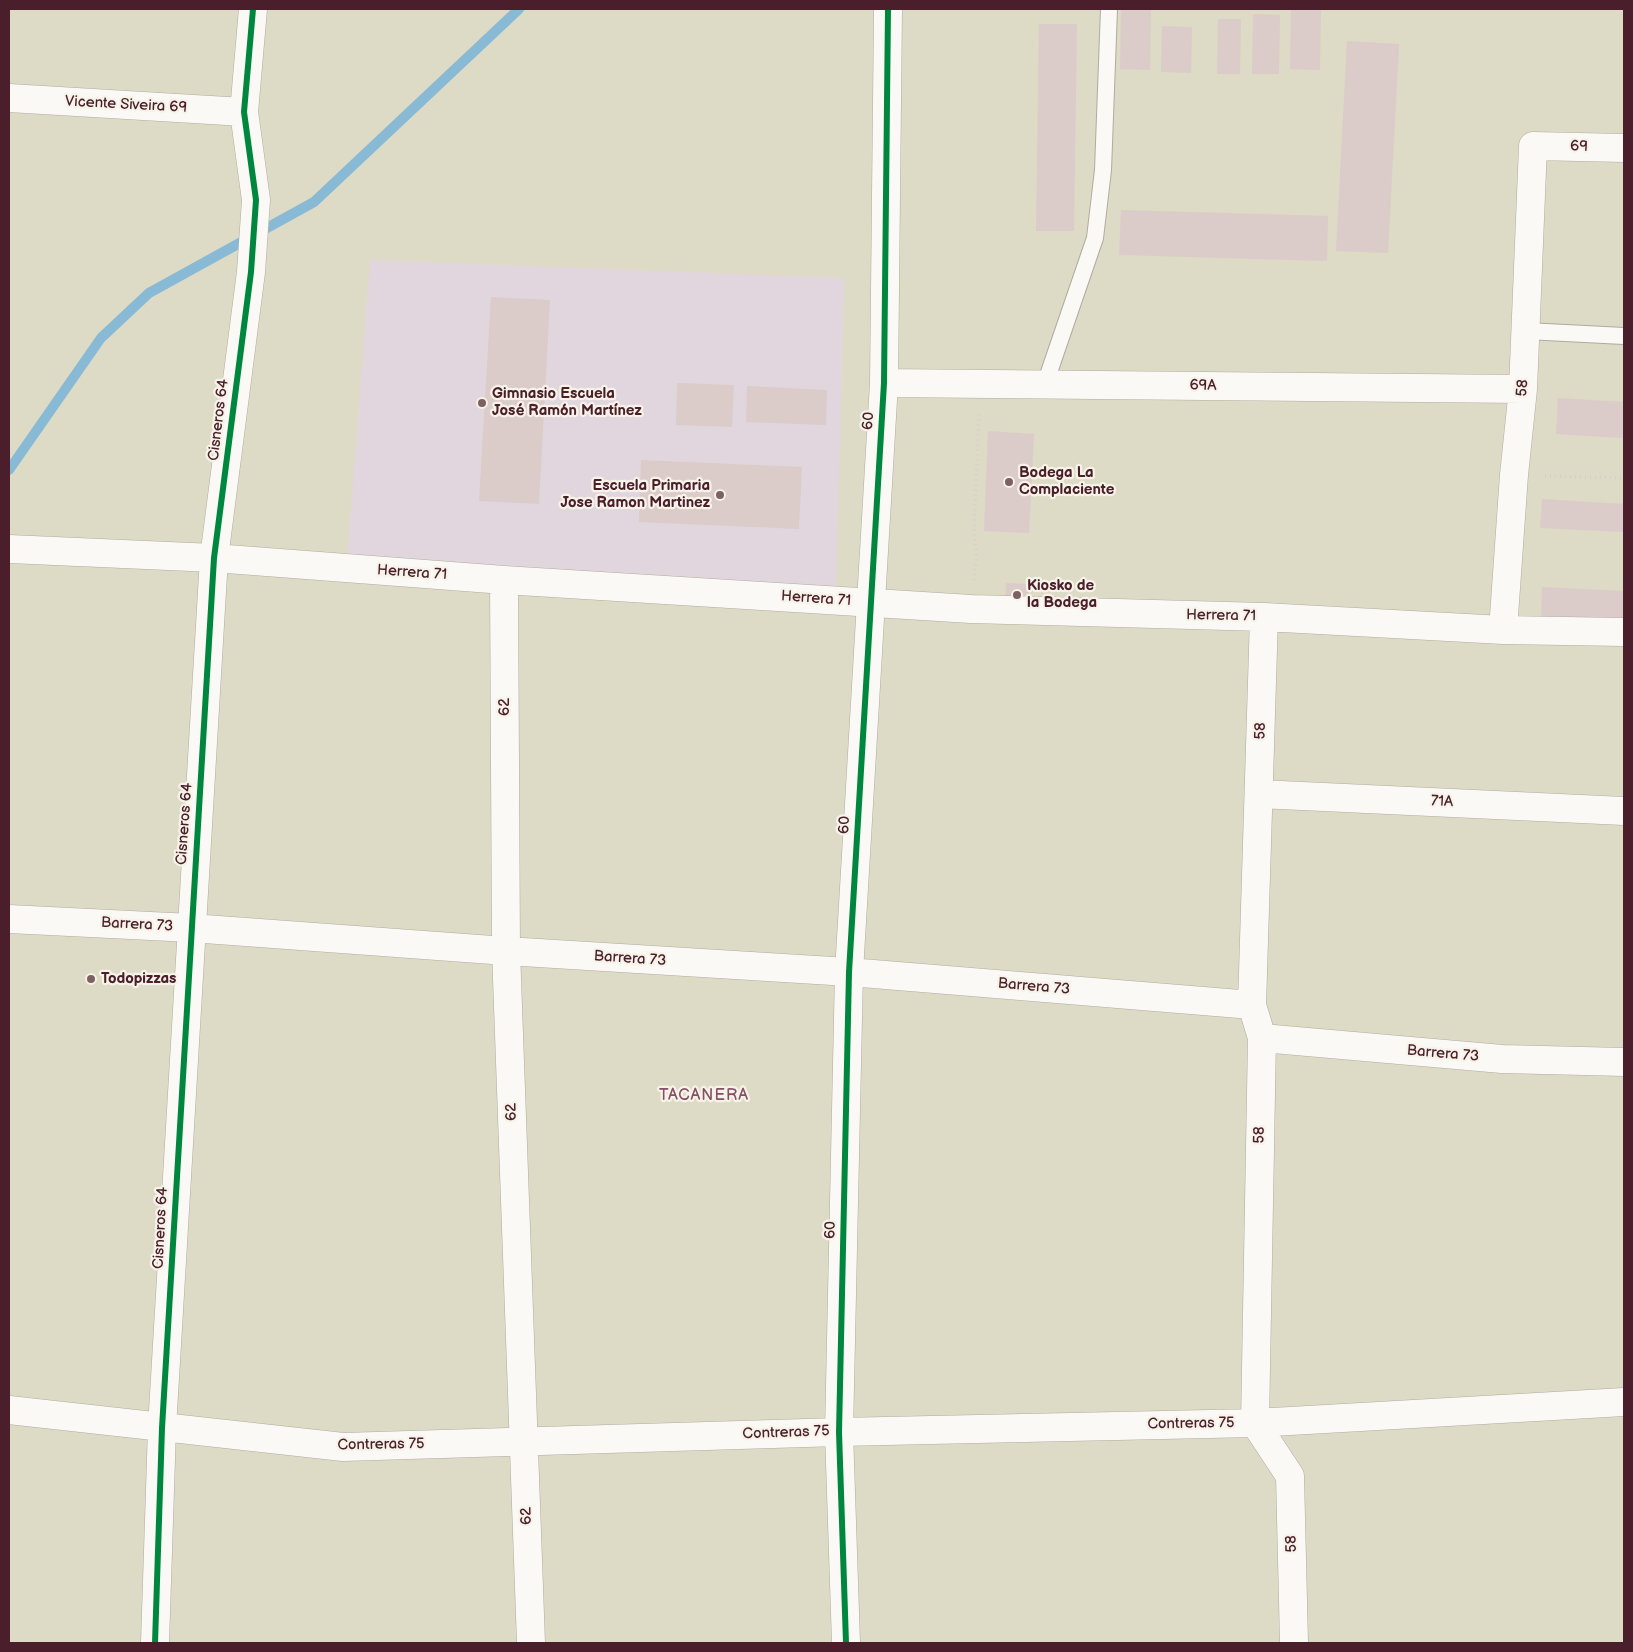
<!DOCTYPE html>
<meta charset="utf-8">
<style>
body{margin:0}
#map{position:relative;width:1633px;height:1652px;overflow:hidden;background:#dddac6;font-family:"Balsamiq Sans",sans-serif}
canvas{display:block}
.frame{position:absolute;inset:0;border:10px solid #4a1f2b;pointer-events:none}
</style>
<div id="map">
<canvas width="1633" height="1652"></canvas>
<div class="frame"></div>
</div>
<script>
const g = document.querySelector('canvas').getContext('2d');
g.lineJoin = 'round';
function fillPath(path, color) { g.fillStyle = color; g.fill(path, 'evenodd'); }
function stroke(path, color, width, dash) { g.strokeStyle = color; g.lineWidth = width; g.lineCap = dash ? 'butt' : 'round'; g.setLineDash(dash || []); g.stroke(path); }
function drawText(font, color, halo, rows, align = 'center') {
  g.font = font + ' "Balsamiq Sans",sans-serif'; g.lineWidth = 4.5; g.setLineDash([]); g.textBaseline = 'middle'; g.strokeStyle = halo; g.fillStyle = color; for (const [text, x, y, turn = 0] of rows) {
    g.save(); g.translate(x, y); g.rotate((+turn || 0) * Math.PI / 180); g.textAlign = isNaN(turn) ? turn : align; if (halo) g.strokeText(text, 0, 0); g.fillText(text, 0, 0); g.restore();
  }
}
const built = new Path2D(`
 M370,260L844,278L836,593L347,561Z`);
const stream = new Path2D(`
 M9,470L101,338L149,293L314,202L519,9`);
const building = new Path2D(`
 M1121,9H1151L1150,70L1120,69Z
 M1291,9L1321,10L1320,70L1290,69Z
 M1253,14L1280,15L1279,74H1252Z
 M1218,19H1241L1240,74H1217Z
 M1039,24H1077L1074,231H1036Z
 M1162,26L1192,27L1191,73L1161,72Z
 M1347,41L1399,44L1388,253L1336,251Z
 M1121,210L1328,216L1327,261L1119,255Z
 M491,297L550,300L539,504L479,501Z
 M677,383L734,385L732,427L676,425Z
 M747,386L827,390L826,425L746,422Z
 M1558,398L1624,402V438L1556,434Z
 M988,431L1034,434L1029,533L984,531Z
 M641,460L802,467L799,529L639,522Z
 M1542,499L1624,504V532L1540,528Z
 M1006,583L1029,584L1028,607L1005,606Z
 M1542,587L1624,591V624L1541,620Z`);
const path = new Path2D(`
 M1545,476L1624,478
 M974,580L977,554L974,532L979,414`);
const service = new Path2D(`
 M1526,331L1624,336
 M1045,384L1095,238L1103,170L1109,9`);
const minor = new Path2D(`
 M9,98L244,112
 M884,383L1523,389
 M9,549L214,558L504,580L971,609L1264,617L1503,630L1624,632
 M504,580L506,951L531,1643
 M1264,617L1252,1005L1262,1038L1255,1423L1290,1476L1294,1643
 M1503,630L1514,475L1523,389L1533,146L1624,148
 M1259,794L1624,811
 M9,919L191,928L506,951L849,972L1252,1005
 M1262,1038L1502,1059L1624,1062
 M9,1410L343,1447L839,1432L1255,1423L1624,1402
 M155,1643L162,1428L214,558L251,272L256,200L244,112L253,9
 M846,1643L839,1432L849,972L884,383L888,9`);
const cycleway = new Path2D(`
 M155,1643L162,1428L214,558L251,272L256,200L244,112L253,9
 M846,1643L839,1432L849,972L884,383L888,9`);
const markers = [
 [482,403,5,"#7d6061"],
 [1009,482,5,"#7d6061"],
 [720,495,5,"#7d6061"],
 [1017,595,5,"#7d6061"],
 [91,979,5,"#7d6061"]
];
const streetNames = [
 ["Vicente Siveira 69",126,105,3],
 ["69",1579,147,1],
 ["69A",1203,386,1],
 ["58",1523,388,-85],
 ["Cisneros 64",219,420,-83],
 ["60",869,421,-86],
 ["Herrera 71",412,573,4],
 ["Herrera 71",816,599,4],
 ["Herrera 71",1221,616,1],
 ["62",505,707,-90],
 ["58",1261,731,-88],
 ["71A",1442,802,3],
 ["Cisneros 64",185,824,-86],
 ["60",845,825,-87],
 ["Barrera 73",137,925,3],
 ["Barrera 73",630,959,4],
 ["Barrera 73",1034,987,5],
 ["Barrera 73",1443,1054,5],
 ["62",512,1112,-92],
 ["58",1260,1135,-89],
 ["Cisneros 64",161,1228,-87],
 ["60",831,1230,-89],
 ["Contreras 75",1191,1424,-1],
 ["Contreras 75",786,1433,-2],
 ["Contreras 75",381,1445,-1],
 ["62",527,1516,-92],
 ["58",1292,1544,-91]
];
const poiNames = [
 ["Gimnasio Escuela",492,394],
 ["José Ramón Martínez",492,411],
 ["Bodega La",1019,473],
 ["Complaciente",1019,490],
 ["Escuela Primaria",710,486,"right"],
 ["Jose Ramon Martinez",710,503,"right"],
 ["Kiosko de",1027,586],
 ["la Bodega",1027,603],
 ["Todopizzas",101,979]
];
const neighbourhoodNames = [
 ["TACANERA",704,1096]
];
fillPath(built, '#e1d6de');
stroke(stream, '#88bad5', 10);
fillPath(building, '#dbccca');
stroke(service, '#b0aba0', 18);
stroke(minor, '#b0aba0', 29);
stroke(path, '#d3d0cb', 3, [1, 4]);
stroke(service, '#faf9f6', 16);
stroke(minor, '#faf9f6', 28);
stroke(cycleway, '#00873e', 6);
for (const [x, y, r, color] of markers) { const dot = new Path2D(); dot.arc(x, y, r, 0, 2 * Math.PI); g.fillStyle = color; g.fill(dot); stroke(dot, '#f7f3e8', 2); }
drawText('15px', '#4a1f2b', '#f7f3e8', streetNames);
drawText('bold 15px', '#4a1f2b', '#f7f3e8', poiNames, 'left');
g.letterSpacing = '1px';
drawText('16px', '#845065', '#f7f3e8', neighbourhoodNames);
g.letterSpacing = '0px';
</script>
